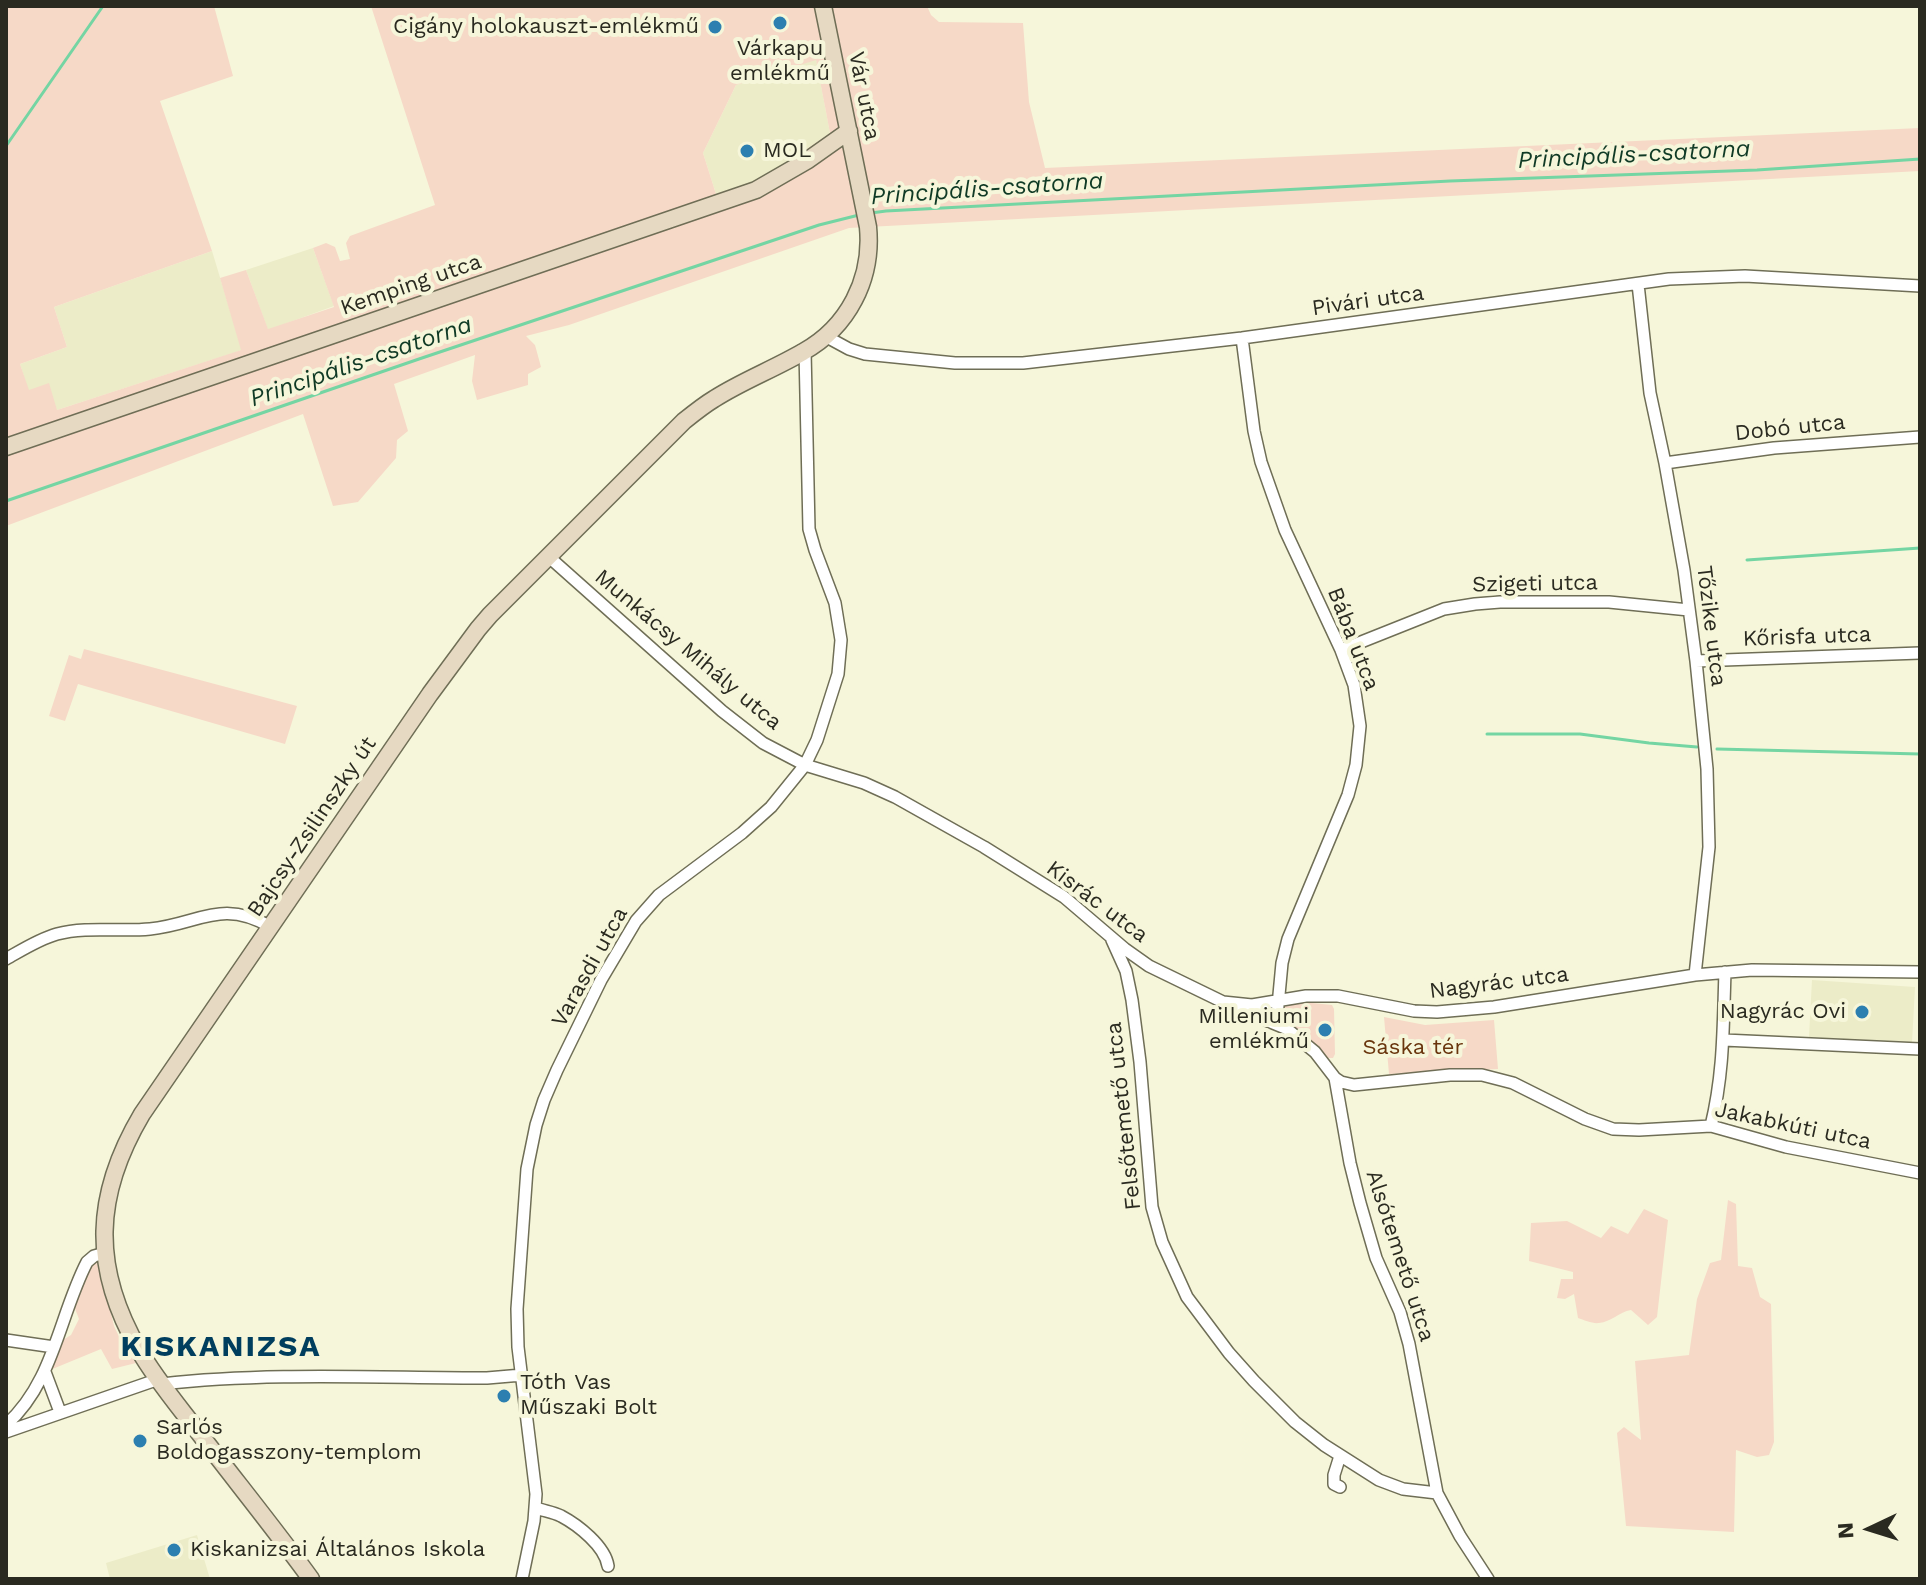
<!DOCTYPE html>
<meta charset="utf-8">
<style>
body{margin:0}
#map{position:relative;width:1926px;height:1585px;overflow:hidden;background:#f6f6da;font-family:"Work Sans",sans-serif}
canvas{display:block}
.frame{position:absolute;inset:0;border:8px solid #2a2a20;pointer-events:none}
.north{position:absolute;left:1830px;top:1489px;width:80px;height:80px;-webkit-text-stroke:6px #f6f6da;paint-order:stroke;rotate:266deg;font-size:22px;font-weight:700;line-height:32px;text-align:center;color:#2a2a20}
.north::after{content:'';display:block;margin:auto;width:28px;height:36px;background:#2a2a20;clip-path:polygon(50% 0,100% 100%,50% 72%,0 100%)}
</style>
<div id="map">
<canvas width="1926" height="1585"></canvas>
<div class="frame"></div>
<div class="north">N</div>
</div>
<script>
const g = document.querySelector('canvas').getContext('2d');
g.lineJoin = 'round';
function fillPath(path, color) { g.fillStyle = color; g.fill(path, 'evenodd'); }
function stroke(path, color, width, dash) { g.strokeStyle = color; g.lineWidth = width; g.lineCap = dash ? 'butt' : 'round'; g.setLineDash(dash || []); g.stroke(path); }
function drawText(font, color, halo, rows, align = 'center') {
  g.font = font + ' "Work Sans",sans-serif'; g.lineWidth = 8; g.setLineDash([]); g.textBaseline = 'middle'; g.strokeStyle = halo; g.fillStyle = color; for (const [text, x, y, turn = 0] of rows) {
    g.save(); g.translate(x, y); g.rotate((+turn || 0) * Math.PI / 180); g.textAlign = isNaN(turn) ? turn : align; if (halo) g.strokeText(text, 0, 0); g.fillText(text, 0, 0); g.restore();
  }
}
const built = new Path2D(`
 M816,59L830,133L766,177L716,194L703,153L736,85Z
 M313,248L334,306L268,330L246,270Z
 M212,251L242,350L57,410L28,390L20,364L67,347L54,307Z
 M1812,980L1915,987L1912,1043L1809,1037Z
 M197,1535L210,1579H110L106,1563Z`);
const green = new Path2D(`
 M6,6H214L233,76L160,101L212,251L54,307L67,347L20,364L29,390L49,383L57,410L241,350L220,278L246,270L268,329L334,307L313,248L326,243L335,247L340,261L350,259L346,243L350,236L435,205L371,6H927L931,15L939,22L1023,23L1029,102L1045,168L1920,128V171L849,228L569,325L526,336L535,345L541,367L528,374V385L477,400L472,381L475,355L394,384L408,431L397,440L396,458L358,502L333,506L303,414L6,526ZM816,60L830,133L766,177L716,194L703,153L736,85Z
 M84,649L297,706L285,744L78,684L65,721L49,716L69,655L81,659Z
 M1290,1003H1312L1332,1005L1334,1009L1335,1054L1333,1058H1327C1317,1050 1288,1028 1283,1017C1281,1011 1283,1010 1286,1005Z
 M1384,1017L1425,1025L1494,1020L1498,1069L1389,1074Z
 M1728,1200L1736,1204L1738,1266L1752,1268L1760,1297L1771,1304L1774,1442L1769,1455L1757,1457L1736,1450L1734,1532L1626,1526L1617,1433L1624,1427L1641,1440L1635,1361L1689,1355L1697,1299L1710,1263L1721,1260Z
 M1644,1209L1668,1220L1657,1317L1648,1325L1631,1310C1619,1312 1611,1322 1599,1323C1593,1324 1584,1320 1578,1318L1574,1294L1565,1299L1557,1298L1561,1279H1573V1272L1529,1261L1531,1223L1567,1221L1601,1238L1611,1226L1628,1234Z
 M99,1262L114,1326L128,1356L132,1357L136,1363L112,1369L101,1349L50,1370L58,1343L71,1335L79,1319L74,1306L89,1267Z`);
const stream = new Path2D(`
 M6,146L103,6
 M871,213L886,211L1450,181L1757,170L1920,159
 M6,501L419,359L819,225L859,215
 M1747,560L1920,548
 M1487,734H1580L1649,743L1697,747
 M1717,749L1920,754`);
const street = new Path2D(`
 M1638,284L1650,393L1665,463L1684,570L1696,661L1707,769L1709,847L1695,975
 M825,336L849,349L865,354L955,363H1023L1242,338L1669,279L1745,276L1920,286
 M1242,338L1254,431L1261,462L1285,530L1341,650L1354,685L1360,726L1356,765L1348,795L1288,939L1282,963L1277,1016L1287,1029L1315,1052L1335,1078L1341,1082L1354,1085L1450,1075H1482L1513,1083L1585,1119L1613,1129L1639,1130L1711,1126L1786,1147L1920,1173
 M1665,463L1774,448L1920,437
 M549,557L722,711L763,743L805,765L864,783L895,797L984,847L1064,897L1125,949L1149,966L1223,1002L1252,1005L1306,996H1338L1414,1011L1437,1012L1494,1007L1695,975L1752,970L1920,972
 M1341,650L1444,609L1475,604L1500,602H1609L1689,610
 M1696,661L1920,653
 M1112,940L1126,971L1132,1000L1140,1062L1152,1207L1162,1242L1187,1297L1229,1353L1254,1381L1295,1422L1324,1445L1379,1480L1403,1489L1437,1493
 M6,959C22,950 39,939 57,934C87,926 119,932 150,929C199,924 221,898 271,927
 M1234,1007L1285,1028
 M1724,1040L1920,1049
 M1335,1078L1350,1163L1360,1203L1376,1258L1400,1312L1409,1344L1437,1493L1460,1536L1488,1579
 M1711,1126C1724,1072 1723,1027 1725,972
 M6,1340L54,1347
 M45,1372L60,1412
 M162,1384C269,1372 379,1378 487,1378L522,1375
 M6,1425C54,1382 59,1316 87,1262L94,1256L105,1253
 M6,1432L159,1379
 M1340,1456L1334,1475V1484L1340,1487
 M536,1508C544,1511 553,1512 561,1516C578,1525 605,1546 608,1566
 M522,1579L534,1521L536,1494L518,1347L517,1309L527,1169L536,1125L544,1100L557,1070L601,980L636,921L659,895L742,833L771,807L805,765L817,740L838,674L841,640L835,603L815,550L809,529L805,351`);
const secondary = new Path2D(`
 M6,447L756,190L808,160L849,131
 M311,1579C274,1528 234,1479 196,1429C176,1403 155,1378 139,1350C91,1267 94,1195 142,1114L430,694L478,629L490,615L684,421C694,413 704,405 714,399C742,381 774,369 803,352C848,327 873,279 868,227L823,6`);
const markers = [
 [780,23,8,"#2c7fb0"],
 [715,27,8,"#2c7fb0"],
 [747,151,8,"#2c7fb0"],
 [1862,1012,8,"#2c7fb0"],
 [1325,1030,8,"#2c7fb0"],
 [504,1396,8,"#2c7fb0"],
 [140,1441,8,"#2c7fb0"],
 [174,1550,8,"#2c7fb0"]
];
const poiNames = [
 ["Cigány holokauszt-emlékmű",699,27,"right"],
 ["Várkapu",780,49,"center"],
 ["emlékmű",780,74,"center"],
 ["MOL",763,151],
 ["Nagyrác Ovi",1846,1012,"right"],
 ["Milleniumi",1309,1017,"right"],
 ["emlékmű",1309,1042,"right"],
 ["Tóth Vas",520,1383],
 ["Műszaki Bolt",520,1408],
 ["Sarlós",156,1428],
 ["Boldogasszony-templom",156,1453],
 ["Kiskanizsai Általános Iskola",190,1550]
];
const streetNames = [
 ["Vár utca",864,96,79],
 ["Kemping utca",411,285,-19],
 ["Pivári utca",1368,301,-8],
 ["Dobó utca",1790,428,-6],
 ["Szigeti utca",1535,584,-1],
 ["Tőzike utca",1711,626,83],
 ["Kőrisfa utca",1807,637,-2],
 ["Bába utca",1353,639,69],
 ["Munkácsy Mihály utca",688,650,40],
 ["Bajcsy-Zsilinszky út",312,827,-56],
 ["Kisrác utca",1097,902,37],
 ["Varasdi utca",590,967,-61],
 ["Nagyrác utca",1499,983,-7],
 ["Felsőtemető utca",1124,1116,-96],
 ["Jakabkúti utca",1793,1126,12],
 ["Alsótemető utca",1400,1256,72]
];
const parkNames = [
 ["Sáska tér",1413,1048]
];
const waterNames = [
 ["Principális-csatorna",1634,155,-3],
 ["Principális-csatorna",987,189,-4],
 ["Principális-csatorna",361,362,-19]
];
const districtNames = [
 ["KISKANIZSA",221,1347]
];
fillPath(built, '#ececc8');
fillPath(green, '#f6d9c7');
stroke(stream, '#74d5a3', 3);
stroke(street, '#6f6e56', 14);
stroke(secondary, '#6f6e56', 19);
stroke(street, '#fff', 11);
stroke(secondary, '#e6d9c2', 16);
for (const [x, y, r, color] of markers) { const dot = new Path2D(); dot.arc(x, y, r, 0, 2 * Math.PI); g.fillStyle = color; g.fill(dot); stroke(dot, '#f6f6da', 3); }
drawText('22px', '#2a2a20', '#f6f6da', poiNames, 'left');
drawText('22px', '#2a2a20', '#f6f6da', streetNames);
drawText('22px', '#69350d', '#f6f6da', parkNames);
drawText('italic 24px', '#0f3a25', '#f6f6da', waterNames);
g.letterSpacing = '2px';
drawText('bold 30px', '#003e5e', '#f6f6da', districtNames);
g.letterSpacing = '0px';
</script>
